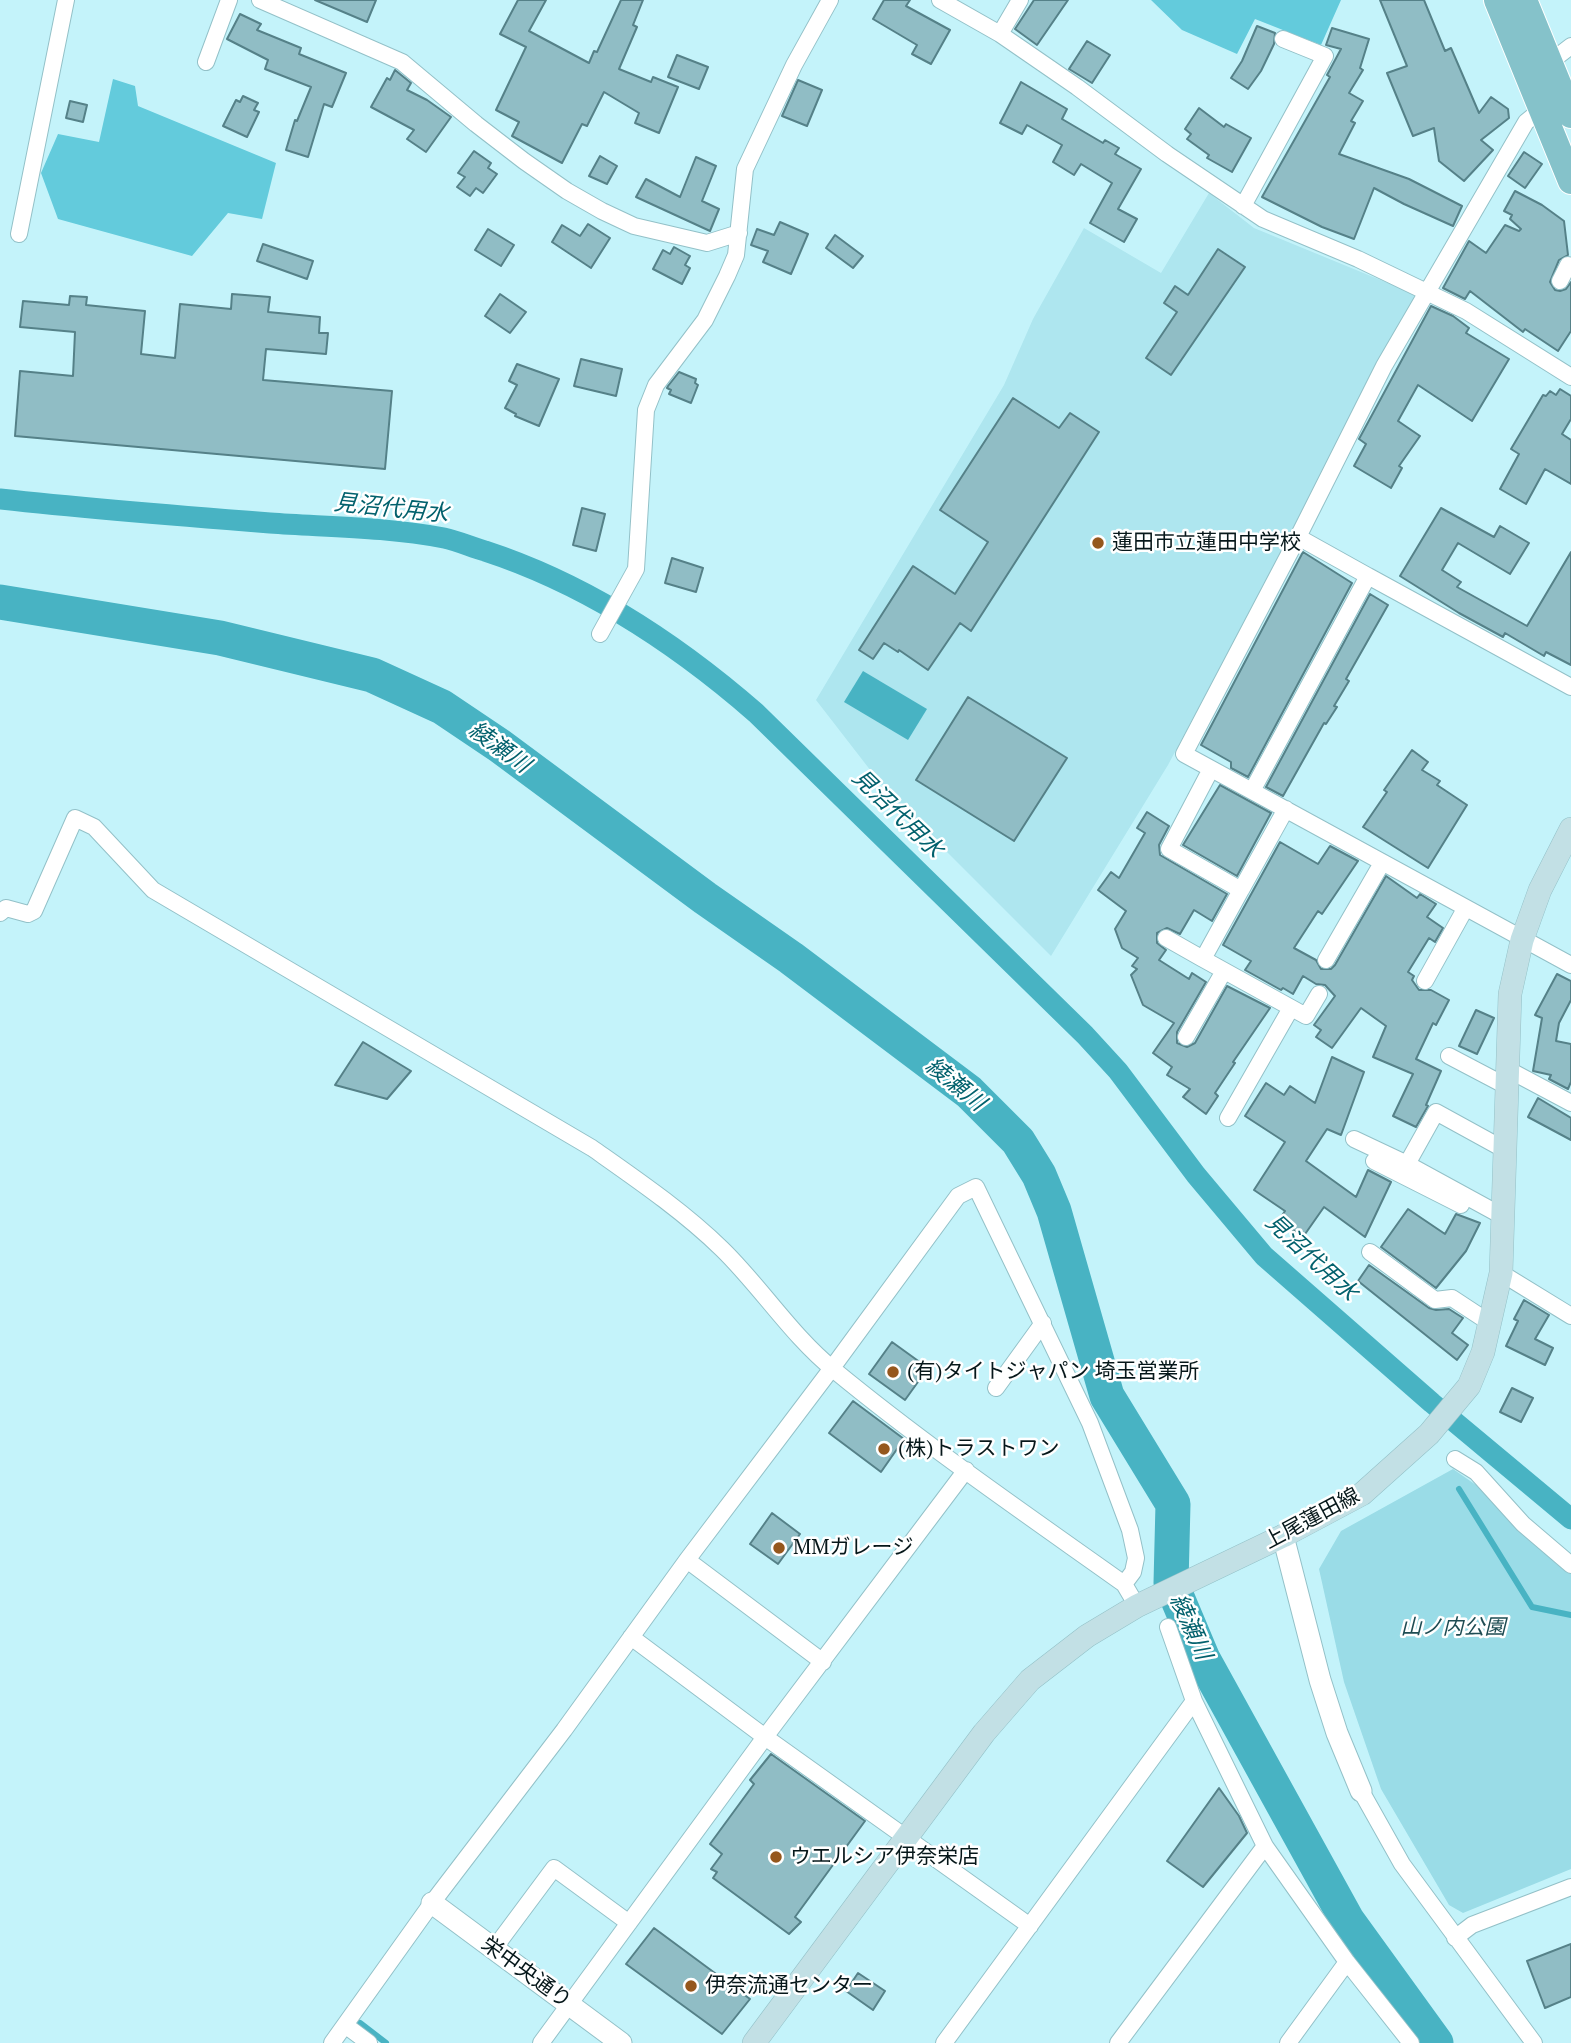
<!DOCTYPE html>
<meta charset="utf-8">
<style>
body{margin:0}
canvas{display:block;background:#c4f3fa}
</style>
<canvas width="1571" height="2043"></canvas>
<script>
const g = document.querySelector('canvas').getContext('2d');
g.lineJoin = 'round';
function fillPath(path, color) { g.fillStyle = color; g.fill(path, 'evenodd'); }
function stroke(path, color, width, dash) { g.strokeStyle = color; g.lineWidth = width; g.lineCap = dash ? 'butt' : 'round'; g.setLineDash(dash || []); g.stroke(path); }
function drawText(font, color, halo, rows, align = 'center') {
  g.font = font + ' "PT Serif","Noto Sans JP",serif'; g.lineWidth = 5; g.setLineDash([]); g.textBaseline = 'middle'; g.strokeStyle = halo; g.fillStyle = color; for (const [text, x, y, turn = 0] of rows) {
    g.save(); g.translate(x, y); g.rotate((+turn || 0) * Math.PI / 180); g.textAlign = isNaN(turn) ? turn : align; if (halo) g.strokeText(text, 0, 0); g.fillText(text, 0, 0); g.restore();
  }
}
const built = new Path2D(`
 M1209,193L1254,228L1417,295L1168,765L1051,956L888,793L816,700L1004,385L1033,319L1084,228L1161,273Z`);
const green = new Path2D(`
 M1453,1469L1476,1485L1509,1519L1571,1572V1869L1463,1913L1449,1905L1381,1789L1344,1682L1319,1569L1341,1531Z`);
const forest = new Path2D(`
 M1151,0H1341L1321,45L1255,19L1237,54L1182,30Z
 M113,79L135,86L138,106L276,163L262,219L228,213L192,256L58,219L41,173L58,134L99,142Z`);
const water = new Path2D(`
 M863,671L927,709L908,740L844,702Z`);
const stream = new Path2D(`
 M1459,1489L1532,1607L1571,1615
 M360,2023L386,2043`);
const canal = new Path2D(`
 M0,499C90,509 179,516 270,523C327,527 387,527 444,538C458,541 471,547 485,551C586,584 677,644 756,713L1085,1035L1118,1071L1196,1175L1264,1256L1432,1403L1571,1519`);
const river = new Path2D(`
 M0,602L220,638L372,675L442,707L500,746L705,898L791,958L969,1092L1018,1141L1039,1175L1054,1211L1107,1396L1173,1504L1171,1583L1203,1659L1347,1920L1436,2043`);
const building = new Path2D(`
 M315,0H376L367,22Z
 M518,0H546L529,31L589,63L594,51L597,52L621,0H643L633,25L637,27L619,69L651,82L653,77L678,87L659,133L635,123L639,113L604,92L587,126L582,124L562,163L512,136L519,122L496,110L526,47L500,34Z
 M884,0H910L906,6L950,30L931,64L912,54L917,45L873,19Z
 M1034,0H1068L1037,45L1015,29Z
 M1380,0H1424L1445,51L1451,48L1479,113L1491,97L1508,109L1509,118L1481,140L1493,150L1464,181L1439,161L1434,128L1413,136L1387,73L1407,66Z
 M240,14L261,24L257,30L301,48L299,54L346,73L332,107L324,104L308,157L286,150L295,120L297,121L311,87L265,69L268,60L227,39Z
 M1257,26L1275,33L1274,44L1261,71L1248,89L1231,78L1242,61Z
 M1332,28L1369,39L1360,68L1363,70L1349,93L1363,101L1351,121L1355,123L1339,154L1409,179L1462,206L1453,226L1404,204L1374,188L1354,239L1322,227L1262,197L1330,77L1327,75L1341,49L1326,45Z
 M1087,41L1110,55L1092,83L1069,69Z
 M677,55L708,67L699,89L668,77Z
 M395,70L411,83L407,90L427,100L451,117L426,152L407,139L414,130L371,107L387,78L390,80Z
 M798,80L822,90L807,126L782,116Z
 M1021,82L1067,109L1062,119L1103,143L1105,140L1119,148L1115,154L1141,169L1118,209L1137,219L1124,242L1090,223L1112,183L1081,164L1074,175L1053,162L1062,145L1027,125L1022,134L1000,123Z
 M243,96L258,103L254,110L259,112L247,137L223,126L236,100L240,102Z
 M70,101L87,105L83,122L66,118Z
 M1199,108L1224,127L1226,124L1251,138L1232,172L1207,158L1209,155L1187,139L1191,134L1185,129Z
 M474,151L491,163L488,168L497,174L483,193L476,188L470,196L457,187L465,177L458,173Z
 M1524,152L1542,164L1525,188L1508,176Z
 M600,156L617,166L607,184L589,176Z
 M696,157L716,166L702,201L719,209L710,231L636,197L646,179L680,197Z
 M1515,191L1542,205L1564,221L1568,255L1559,260L1550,282L1555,290L1560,291L1566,289L1571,282V331L1558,351L1525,329L1523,332L1470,291L1465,299L1443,288L1469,241L1486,253L1505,225L1519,231L1521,229L1510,219L1512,215L1504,211Z
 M780,222L808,234L791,274L763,262L768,251L751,245L757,229L774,235Z
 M588,224L610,238L591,268L552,242L562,225L580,236Z
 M488,229L514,245L501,266L475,250Z
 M835,235L863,256L853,268L826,248Z
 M263,244L313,261L307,279L257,261Z
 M674,247L690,256L685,265L690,268L682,284L653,269L663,250L670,254Z
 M1218,249L1245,267L1171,375L1146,358L1177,312L1164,303L1175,286L1188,295Z
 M232,294L270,297L268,312L320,317L319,333H328L326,354L266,349L263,380L392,391L385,469L15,436L20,371L73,376L75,332L20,327L23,301L69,305L70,296L87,297L86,305L145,311L141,354L175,358L180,304L231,309Z
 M500,294L526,312L510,333L485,316Z
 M1431,306L1453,316L1469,328L1466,333L1509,359L1472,421L1418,385L1398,421L1420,436L1399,466L1402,468L1391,488L1354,466L1366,444L1359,439Z
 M581,359L622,369L616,396L574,386Z
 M517,364L559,379L539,426L515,416L516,414L505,408L517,385L509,381Z
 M679,372L696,379L695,383L698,385L691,403L669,394L671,390L667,388L668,386Z
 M1560,389L1571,396V419L1562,434L1571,440V484L1545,469L1526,504L1500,489L1519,454L1511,449L1543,395L1546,396L1550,391L1556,395Z
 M1013,398L1059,428L1070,413L1099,432L971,631L960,623L928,670L899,650L898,652L884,643L873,659L859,650L913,566L955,594L988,542L940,510Z
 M582,508L605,514L596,551L573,545Z
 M1441,508L1494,537L1500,526L1529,543L1510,574L1458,543L1442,570L1461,582L1457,587L1527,626L1571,552V665L1546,652L1544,656L1505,633L1503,637L1459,613L1400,576Z
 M1303,552L1352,583L1248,777L1231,768V762L1201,745Z
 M672,558L703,568L696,592L665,583Z
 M1370,594L1388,605L1346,679L1349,681L1334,706L1337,707L1326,724L1324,723L1283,796L1266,787Z
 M968,697L1067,758L1014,841L916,780Z
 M1412,750L1428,762L1422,770L1440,781L1437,785L1467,805L1428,868L1363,827L1387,792L1384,790Z
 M1220,785L1271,813L1237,876L1183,845Z
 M1147,812L1169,826L1159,845L1160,855L1227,894L1212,921L1194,910L1180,934L1167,928L1157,933V943L1166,950L1159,960L1189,979L1192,973L1206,982L1177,1032V1043L1187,1047L1195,1043L1227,986L1270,1008L1233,1062L1235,1063L1215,1093L1218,1096L1206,1114L1183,1097L1190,1089L1167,1075L1172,1067L1153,1053L1174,1023L1143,1005L1131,975L1137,969L1132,966L1138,958L1122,948L1115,929L1126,911L1098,890L1111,872L1119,878L1145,833L1137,828Z
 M1280,842L1318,864L1330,846L1358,861L1322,914L1318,911L1294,948L1316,960L1321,969H1331L1335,965L1386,876L1417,898L1420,894L1436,904L1427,917L1443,928L1435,942L1429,938L1408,972L1414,976L1412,980L1419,990H1431L1449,1000L1436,1025L1433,1023L1416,1059L1441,1071L1426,1105L1428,1106L1416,1127L1393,1116L1413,1074L1373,1057L1386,1026L1361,1008L1332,1048L1316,1037L1321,1030L1314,1025L1335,996L1325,985L1316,984L1303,976L1293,994L1283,988L1281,990L1245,970L1251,961L1223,945Z
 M1557,974L1571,981V1000L1559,1023L1556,1041L1571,1044V1082L1568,1089L1549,1079L1551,1075L1533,1071L1542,1018L1535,1015Z
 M1476,1010L1494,1018L1477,1054L1459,1046Z
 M363,1042L411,1071L387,1099L335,1085Z
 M1332,1057L1364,1072L1341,1135L1327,1129L1306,1161L1356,1197L1368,1170L1391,1182L1365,1237L1324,1207L1303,1237L1279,1220L1285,1211L1254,1190L1285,1142L1245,1116L1266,1083L1284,1095L1290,1086L1315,1103Z
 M1538,1098L1571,1118V1140L1528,1117Z
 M1408,1209L1445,1234L1456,1214L1480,1223L1466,1251L1436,1288L1381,1247Z
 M1369,1265L1429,1308L1436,1310L1449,1309L1463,1318L1452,1333L1468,1345L1457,1360L1358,1281Z
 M1524,1300L1549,1315L1535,1339L1553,1348L1545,1365L1506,1346L1518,1321L1514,1319Z
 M892,1342L928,1368L905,1400L869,1374Z
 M1512,1388L1533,1398L1521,1422L1500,1412Z
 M853,1401L904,1439L881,1472L829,1433Z
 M772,1513L800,1534L778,1564L750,1544Z
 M771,1754L865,1821L795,1917L801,1922L789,1934L713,1878L717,1872L711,1869L722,1854L710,1844L754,1784L750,1780Z
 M1219,1788L1239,1816L1247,1833L1203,1887L1167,1861Z
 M654,1928L750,1999L722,2034L626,1964Z
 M1571,1944V1997L1545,2008L1527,1961Z
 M858,1973L885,1991L873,2010L846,1991Z`);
const minor = new Path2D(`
 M260,0L402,62L476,124L524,161L567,191L602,211L634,226L707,243L739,233
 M940,0L1000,34L1077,87L1167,154L1263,219L1358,259L1466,311L1571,377
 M1000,34L1020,0
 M206,62L229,0
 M1549,63L1571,46
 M1542,109L1526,122L1384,366L1298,537L1184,754L1571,965
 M1243,206L1325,56L1283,39
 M19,234L66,0
 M1560,281L1568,265L1571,266
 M1368,576L1571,687
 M600,634L636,569L646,410L656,385L705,320L727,276L736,255L745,169L794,65L830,0
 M1211,769L1169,849L1241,890L1286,809
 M1252,791L1368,576L1298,537
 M1241,890L1203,959L1306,1016L1319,994
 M0,913L6,908L28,914L34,911L75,818L94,827L153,890L592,1148C636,1179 683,1211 722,1249C761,1287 791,1335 834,1370C925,1445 1027,1515 1124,1584L1137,1606
 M1166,938L1203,959
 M1326,960L1382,863
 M1425,981L1465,909
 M1186,1037L1224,971
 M1449,1056L1508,1087
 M1509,1070L1571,1103
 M1228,1118L1291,1008
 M1354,1139L1407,1164
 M1374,1161L1461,1205
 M1504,1217L1407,1164L1436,1112L1507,1151
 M1370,1252L1435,1300L1452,1298L1490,1323
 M1501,1273L1571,1316
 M996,1388L1043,1323
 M1455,1459L1476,1472L1523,1524L1571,1565
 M687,1560L823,1662
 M1168,1627L1194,1701L1265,1846L1347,1962L1411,2043
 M631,1637L765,1737L1030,1926
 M1361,1791L1402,1864L1534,2043
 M1455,1938L1472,1925L1571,1887
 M493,1950L554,1868L629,1923
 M345,2025L369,2043
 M332,2043L432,1903L564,1730L687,1560L832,1368L958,1196L976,1187L1090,1423L1130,1530L1136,1558L1133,1572L1124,1584
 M541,2043L765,1737L966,1470
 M944,2043L1194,1701
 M1118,2043L1265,1846
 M1288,2043L1347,1962`);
const tertiary = new Path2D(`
 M1283,1536L1320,1680L1337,1733L1361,1791
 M432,1903L621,2043`);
const secondary = new Path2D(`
 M754,2043L984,1733L1030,1680L1087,1636L1137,1606L1283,1536L1362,1494L1429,1434L1469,1386L1483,1352L1501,1273L1510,994L1522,940L1540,890L1571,829`);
const primary = new Path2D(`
 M1497,0L1571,181
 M1524,0L1571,115`);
const markers = [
 [1098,543,7,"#95571d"],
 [893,1372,7,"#95571d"],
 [884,1449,7,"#95571d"],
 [779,1548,7,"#95571d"],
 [776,1857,7,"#95571d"],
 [691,1986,7,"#95571d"]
];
const poiNames = [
 ["蓮田市立蓮田中学校",1112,543],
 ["(有)タイトジャパン 埼玉営業所",907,1372],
 ["(株)トラストワン",898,1449],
 ["MMガレージ",793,1548],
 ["ウエルシア伊奈栄店",790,1857],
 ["伊奈流通センター",705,1986]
];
const streetNames = [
 ["上尾蓮田線",1312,1519,-28],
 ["栄中央通り",526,1973,36]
];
const parkNames = [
 ["山ノ内公園",1453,1628]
];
const waterNames = [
 ["見沼代用水",391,509,6],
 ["綾瀬川",499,748,36],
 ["見沼代用水",897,814,44],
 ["綾瀬川",955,1085,39],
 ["見沼代用水",1311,1258,43],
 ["綾瀬川",1190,1627,66]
];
fillPath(built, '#aee6ef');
fillPath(green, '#9adce7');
fillPath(forest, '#63cbdc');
fillPath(water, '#48b3c3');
stroke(stream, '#48b3c3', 6);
stroke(canal, '#48b3c3', 21);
stroke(river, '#48b3c3', 35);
fillPath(building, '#90bdc5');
stroke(building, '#558188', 2);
stroke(minor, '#93c1c8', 18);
stroke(tertiary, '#93c1c8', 23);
stroke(secondary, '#93c1c8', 24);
stroke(primary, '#fff', 28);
stroke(minor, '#fff', 16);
stroke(tertiary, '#fff', 21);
stroke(secondary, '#c2e0e5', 23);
stroke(primary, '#85c2ca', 26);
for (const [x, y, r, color] of markers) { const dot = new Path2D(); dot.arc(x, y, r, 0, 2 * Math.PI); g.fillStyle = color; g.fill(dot); stroke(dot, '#fff', 2.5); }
drawText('21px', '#06171a', '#fff', poiNames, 'left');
drawText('21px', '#06171a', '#fff', streetNames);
drawText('italic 21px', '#1e4c53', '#fff', parkNames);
drawText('italic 23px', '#02616d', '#fff', waterNames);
</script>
